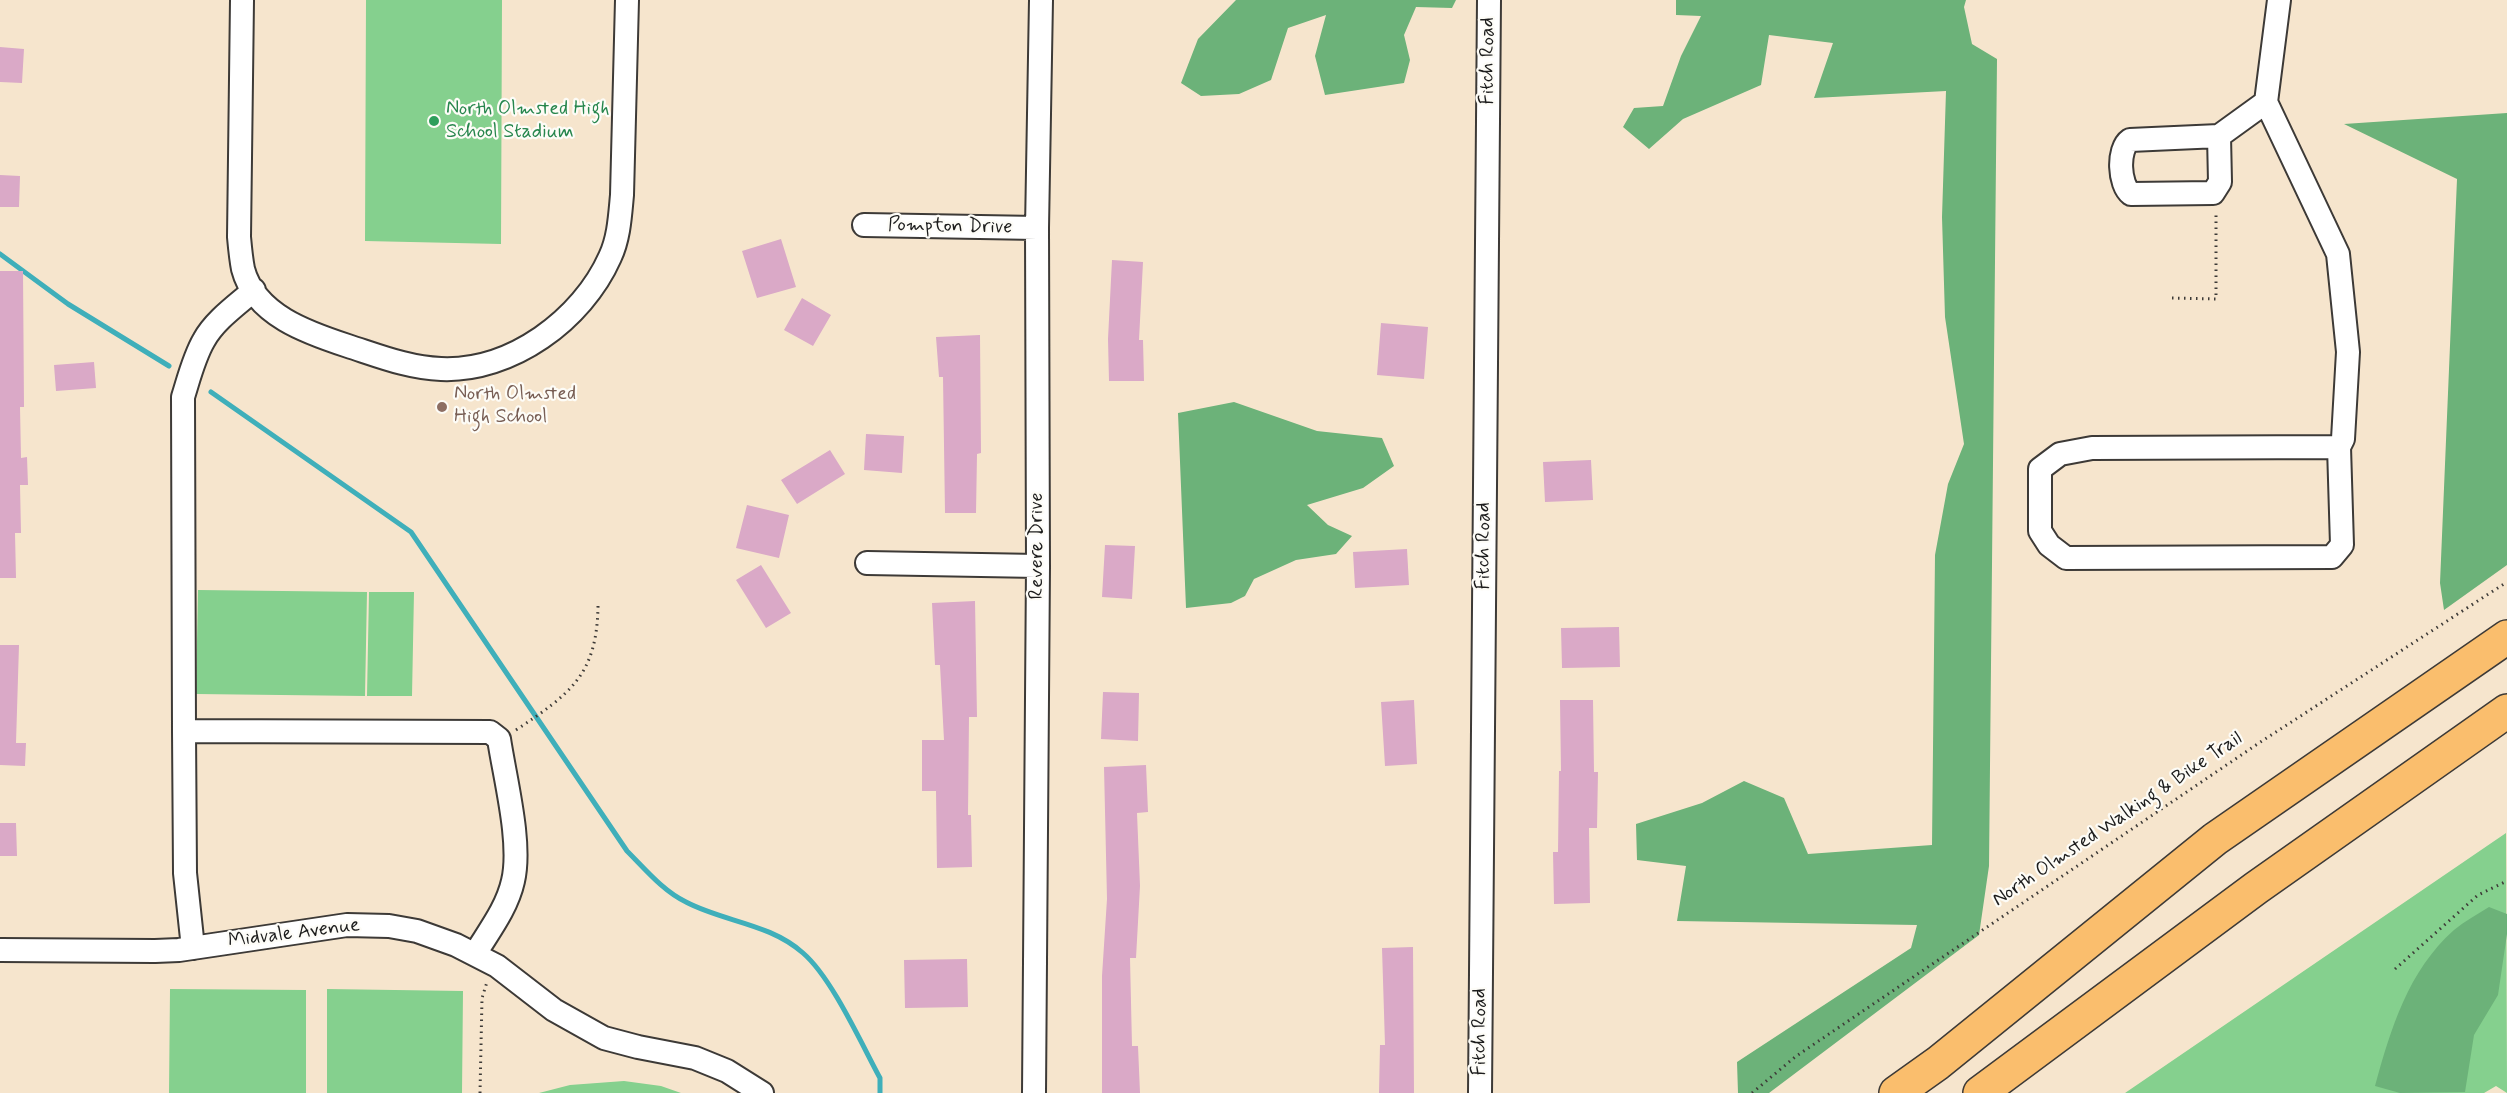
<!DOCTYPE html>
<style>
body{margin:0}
canvas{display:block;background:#f6e5cd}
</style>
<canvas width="2507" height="1093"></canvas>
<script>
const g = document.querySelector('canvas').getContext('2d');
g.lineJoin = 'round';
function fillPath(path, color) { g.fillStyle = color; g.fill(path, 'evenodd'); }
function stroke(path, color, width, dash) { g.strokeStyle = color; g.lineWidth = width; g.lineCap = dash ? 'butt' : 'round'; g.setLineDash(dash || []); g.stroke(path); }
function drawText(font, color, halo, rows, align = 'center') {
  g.font = font + ' Mynerve,sans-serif'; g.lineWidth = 4.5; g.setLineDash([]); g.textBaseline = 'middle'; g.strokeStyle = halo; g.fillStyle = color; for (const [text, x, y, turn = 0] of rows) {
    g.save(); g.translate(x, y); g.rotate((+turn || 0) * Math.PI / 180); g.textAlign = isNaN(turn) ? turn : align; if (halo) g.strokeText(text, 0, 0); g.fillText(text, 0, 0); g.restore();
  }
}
const green = new Path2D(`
 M366,0H502L501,244L365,241Z
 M198,590L367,592L365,696L196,694Z
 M369,592H414L412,696H367Z
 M2506,833L2507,1093L2496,1086L2484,1093H2125Z
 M170,989L306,990V1093H169Z
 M327,989L463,991L462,1093H327Z
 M624,1081L661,1086L681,1093H539L570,1085Z`);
const forest = new Path2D(`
 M1236,0H1456L1452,8L1416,7L1404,35L1410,60L1404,83L1325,95L1315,56L1326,15L1288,28L1271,80L1239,94L1201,96L1181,83L1198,39Z
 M1676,0H1966L1964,7L1972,44L1997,59L1989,866L1979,935L1769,1093H1738L1737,1062L1911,948L1917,925L1677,921L1686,866L1637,860L1636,824L1702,803L1744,781L1784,798L1808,854L1932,845L1935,555L1948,484L1964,444L1945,317L1942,217L1946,91L1814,98L1833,43L1769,35L1761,85L1683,119L1649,149L1623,127L1634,108L1663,106L1681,56L1701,16L1676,15Z
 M2507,113V565L2444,610L2440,583L2457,179L2344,124Z
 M1234,402L1317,431L1382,438L1394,466L1363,488L1307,505L1328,525L1352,536L1336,554L1296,560L1254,579L1245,596L1231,603L1186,608L1178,413Z
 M2489,907L2507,914V934L2498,995L2474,1035L2465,1092L2400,1093L2375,1086C2391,1028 2408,971 2454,930C2465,921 2478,914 2489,907Z`);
const stream = new Path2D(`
 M0,254L68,304L169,366
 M211,392L411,532L627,851C645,869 663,891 686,902C724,922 769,923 803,953C832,978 861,1043 880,1078V1093`);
const building = new Path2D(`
 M0,47L24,49L22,83L0,82Z
 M0,175L20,176L19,207H0Z
 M781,239L796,287L757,298L742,251Z
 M1112,260L1143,262L1139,340H1143L1144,381H1109L1108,339Z
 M0,271H23L24,407H20L21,458L27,457L28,485H20L21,533H15L16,578H0Z
 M802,298L831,315L813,346L784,330Z
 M1381,323L1428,327L1424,379L1377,375Z
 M980,335L981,453L977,454L976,513H945L943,377H939L936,337Z
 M94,362L96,388L56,391L54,365Z
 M866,434L904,436L902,473L864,470Z
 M830,450L845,474L797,504L781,480Z
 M1591,460L1593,500L1545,502L1543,462Z
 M747,505L789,515L779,558L736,548Z
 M1105,545L1135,546L1132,599L1102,597Z
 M1407,549L1409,585L1355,588L1353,552Z
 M761,565L791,613L766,628L736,580Z
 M975,601L977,717H969L968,815H971L972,867L937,868L936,791H922V740H944L940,665H935L932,603Z
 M1619,627L1620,667L1562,668L1561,628Z
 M0,645H19L16,743H26L25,766L0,765Z
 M1103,692L1139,693L1138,741L1101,739Z
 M1414,700L1417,764L1385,766L1381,702Z
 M1560,700H1593L1594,772H1598L1597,828H1589L1590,903L1554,904L1553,852H1558L1559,771H1561Z
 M1146,765L1148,812L1137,813L1140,886L1136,958H1130L1132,1046H1138L1140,1093H1102V976L1107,899L1104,767Z
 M0,823H16L17,856H0Z
 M1413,947L1414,1093H1379L1380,1045H1385L1382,948Z
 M967,959L968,1007L905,1008L904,960Z`);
const path = new Path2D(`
 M2172,298L2216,299V213
 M516,730C570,694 597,675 598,606
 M2395,969L2478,895L2507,881
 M480,1093L482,998L487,982
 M1752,1093L1795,1057L2259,743L2507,582`);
const minor = new Path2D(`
 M242,0L239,237C240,248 241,259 243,269C255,315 308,333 348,346C379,356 409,368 441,369C511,372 582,320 610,257C619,238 620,216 622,195L627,0
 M2279,0L2266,102L2338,254L2348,352L2343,439L2339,447L2092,448L2060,454L2040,469V531L2049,545L2066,558L2332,557L2342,545L2339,447
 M2219,136L2220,182L2213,193L2131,194C2119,185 2117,149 2130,140L2219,136L2266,102
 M864,225L1037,228
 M867,563L1038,566
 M184,731L183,397C189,378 194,357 204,340C215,320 237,305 254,290
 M193,948L185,873L184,731L490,732L499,739C505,779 522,843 513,881C507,908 489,931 475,954
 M0,950L155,951L179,950L347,925L389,926L417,931L456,945L497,966L554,1010L604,1038L638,1047L695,1058L727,1071L762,1093
 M1034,1093L1038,566L1037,228L1041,0
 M1480,1093L1489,0`);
const highway = new Path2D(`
 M1896,1093L1938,1063L2215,839L2507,637
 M1980,1093L2256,888L2507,711`);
const markers = [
 [434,121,6,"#2e9e5b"],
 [442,407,6,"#8d6e63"]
];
const streetNames = [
 ["Fitch Road",1489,61,-90],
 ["Pompton Drive",950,227,1],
 ["Revere Drive",1038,546,-90],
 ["Fitch Road",1485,546,-90],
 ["North Olmsted Walking & Bike Trail",2118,820,-34],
 ["Midvale Avenue",294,934,-7],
 ["Fitch Road",1481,1032,-90]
];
const leisureNames = [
 ["North Olmsted High",446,110],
 ["School Stadium",446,133]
];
const educationNames = [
 ["North Olmsted",454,395],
 ["High School",454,418]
];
fillPath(green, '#85d08e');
fillPath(forest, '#6cb279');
stroke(stream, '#3fafba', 5);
fillPath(building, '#daa9c7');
stroke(minor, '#3d3a37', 26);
stroke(highway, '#3d3a37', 36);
stroke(path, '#3d3a37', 3, [1.5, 4.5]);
stroke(minor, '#fff', 22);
stroke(highway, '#fabe6d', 33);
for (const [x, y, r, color] of markers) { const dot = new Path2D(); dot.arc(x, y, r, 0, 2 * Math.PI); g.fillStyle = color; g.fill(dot); stroke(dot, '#fdfcf7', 2); }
drawText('20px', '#1c1c1c', '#fdfcf7', streetNames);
drawText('20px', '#27864d', '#fdfcf7', leisureNames, 'left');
drawText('20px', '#785e54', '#fdfcf7', educationNames, 'left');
</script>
